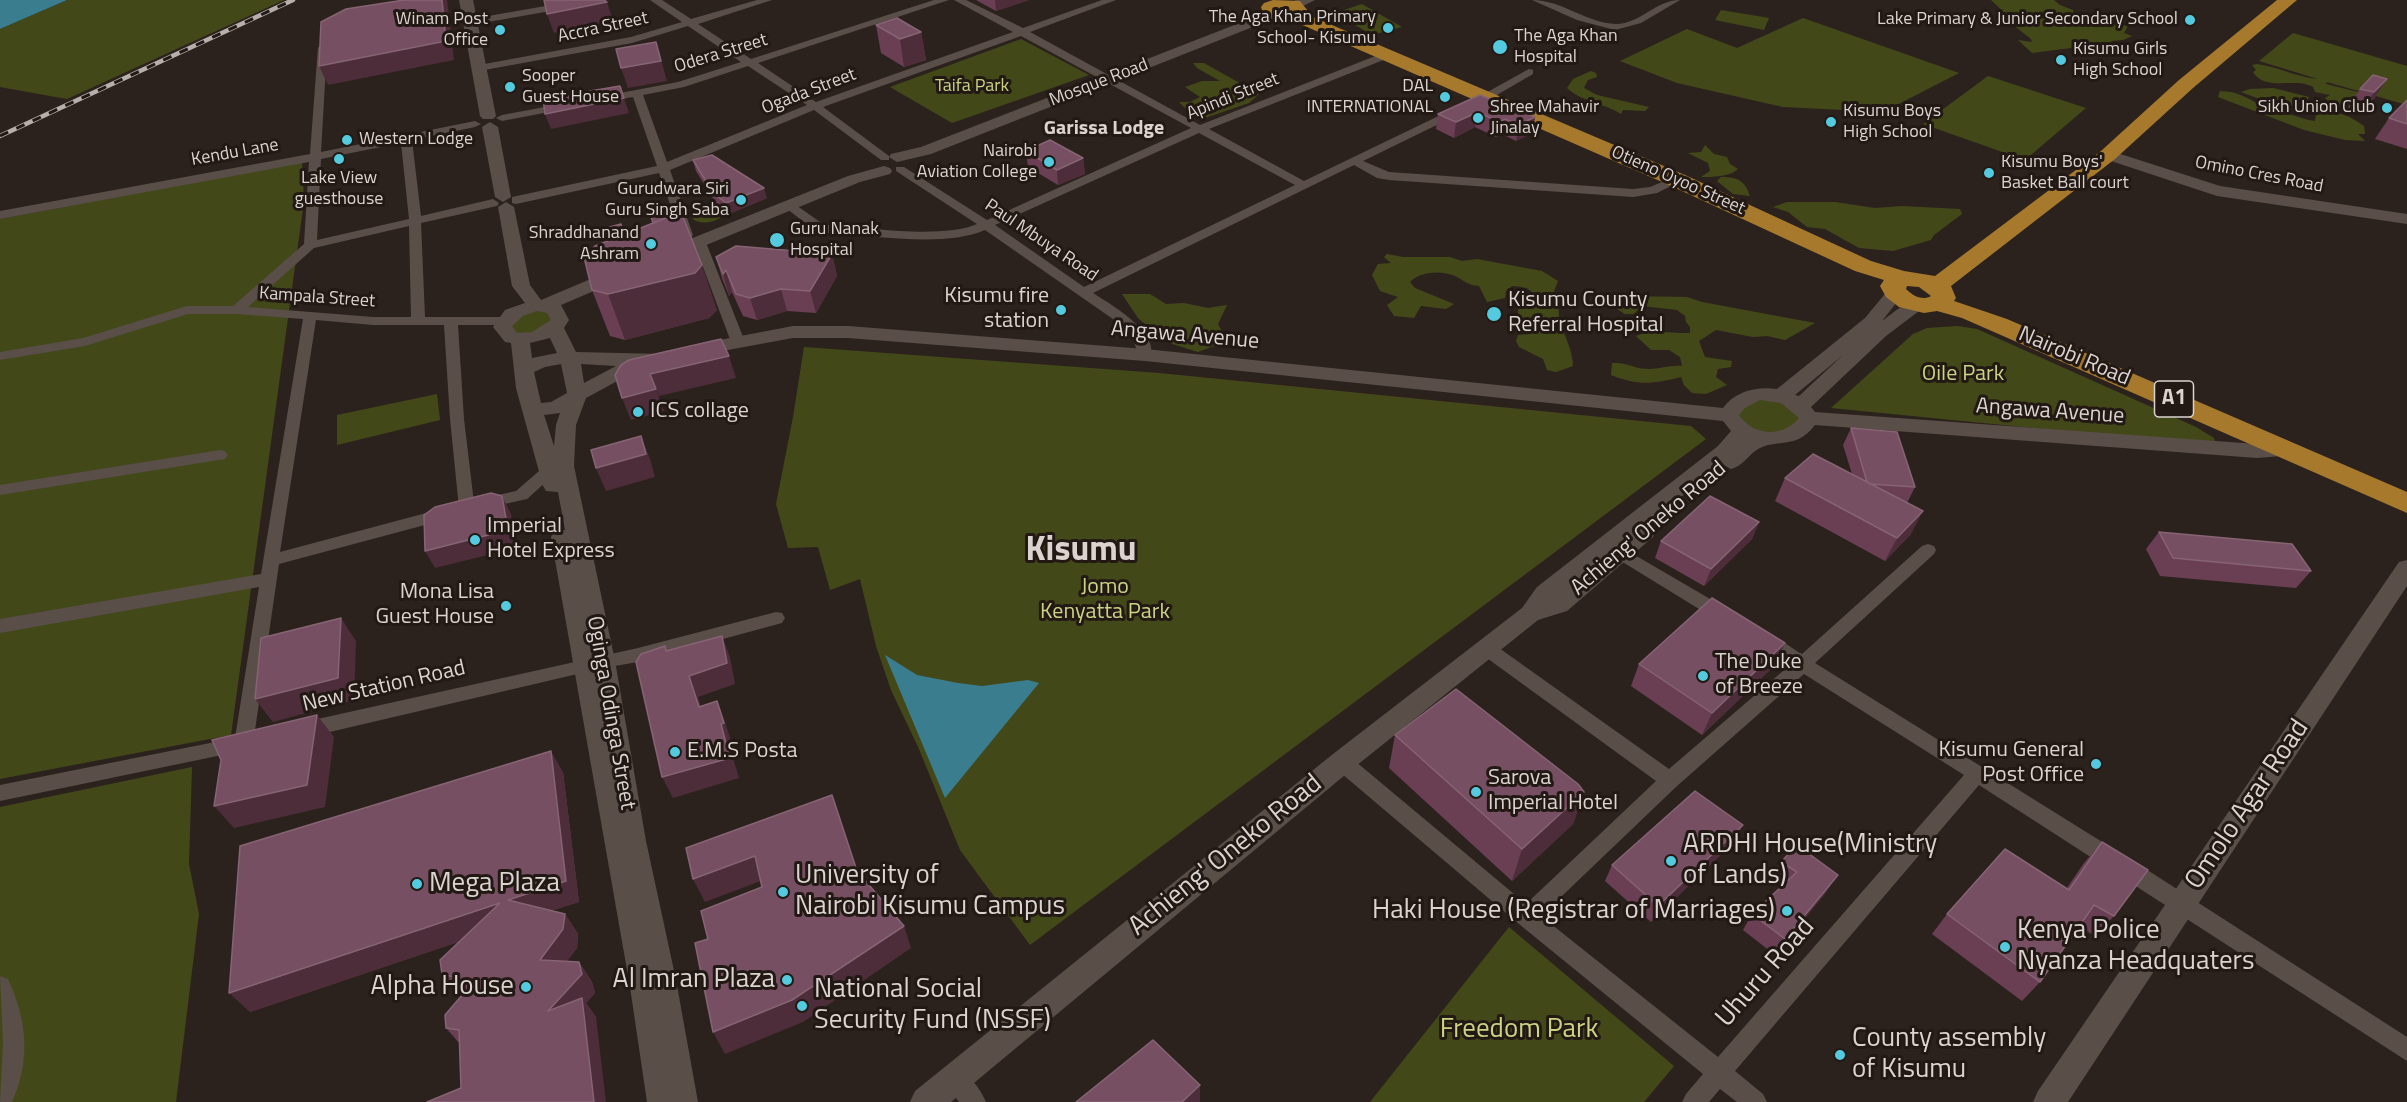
<!DOCTYPE html>
<style>
body{margin:0}
canvas{display:block;background:#2c221d}
</style>
<canvas width="2407" height="1102"></canvas>
<script>
const g = document.querySelector('canvas').getContext('2d');
g.lineJoin = 'round';
function fillPath(path, color) { g.fillStyle = color; g.fill(path, 'evenodd'); }
function stroke(path, color, width, dash) { g.strokeStyle = color; g.lineWidth = width; g.lineCap = dash ? 'butt' : 'round'; g.setLineDash(dash || []); g.stroke(path); }
function drawText(font, color, halo, rows, align = 'center') {
  g.font = font + ' "Titillium Web",sans-serif'; g.lineWidth = 6; g.setLineDash([]); g.textBaseline = 'middle'; g.strokeStyle = halo; g.fillStyle = color; for (const [text, x, y, turn = 0] of rows) {
    g.save(); g.translate(x, y); g.rotate((+turn || 0) * Math.PI / 180); g.textAlign = isNaN(turn) ? turn : align; if (halo) g.strokeText(text, 0, 0); g.fillText(text, 0, 0); g.restore();
  }
}
const green = new Path2D(`
 M67,0H284L67,99L0,87V29Z
 M1991,0H2054L2060,5L2073,10L2074,17L2086,22L2128,26L2124,33L2132,36L2123,40L2111,41L2118,48L2112,53L2100,52L2086,46L2032,53L2018,40L2032,42L2031,39L2012,24L2013,21Z
 M1362,4L1402,27L1372,35L1335,13Z
 M1721,10L1769,18L1764,30L1715,20Z
 M1803,18L1959,73L1883,112L1783,107L1677,83L1620,61L1687,29L1737,48Z
 M2293,33L2407,66V105L2327,82L2326,84L2362,93L2344,105L2343,108L2334,106L2325,98L2330,95L2315,92L2313,87C2296,77 2265,92 2253,72L2256,70L2252,65L2257,64C2278,67 2297,77 2318,79L2259,61Z
 M1021,39L1089,75L952,123L890,87Z
 M1193,63H1204L1259,94L1249,103L1202,119L1194,117L1179,102H1190L1200,97L1185,87L1202,81H1220L1197,68Z
 M1591,71L1596,73L1597,77L1588,80L1584,88L1597,95L1649,107L1645,111L1623,110L1621,114C1604,103 1582,102 1567,88L1573,79Z
 M1988,76L2086,108L2025,160L1923,124Z
 M2273,88L2309,97L2307,100L2322,109H2299L2284,102L2262,100L2241,92L2250,89Z
 M2220,91C2240,91 2254,102 2269,110C2277,114 2285,112 2292,115C2300,117 2306,120 2315,121L2316,114C2336,109 2348,115 2364,126L2365,134H2358L2365,141L2345,140L2304,130L2218,97Z
 M1705,145L1714,154L1727,157L1730,164L1738,169C1729,177 1712,177 1701,177L1710,171L1708,163L1688,153L1701,152Z
 M302,162L304,201L231,735L0,779V219Z
 M1721,177C1737,177 1745,180 1750,196L1733,194L1717,181Z
 M1787,202H1835L1875,208L1902,206L1960,209L1962,214L1934,235L1931,240L1893,251L1859,248L1825,229L1807,227L1788,212L1773,207Z
 M713,204L708,213L714,212L718,207L726,212C719,222 704,225 694,220L691,215L695,210Z
 M1387,254L1403,257H1450L1462,261L1477,259L1542,271L1558,281L1554,291L1560,299C1553,323 1573,342 1573,366L1556,372L1547,370L1543,359L1519,347L1516,341L1518,335L1531,334L1535,324L1518,317V307H1534C1535,289 1529,287 1512,286L1506,291L1505,298L1487,302L1479,286C1468,285 1466,282 1457,277C1444,270 1420,271 1410,282L1415,288L1454,304L1446,309L1421,306L1414,318L1394,316L1387,305L1398,297L1380,291L1372,275L1378,264L1391,263L1384,257Z
 M1122,294H1150L1166,304L1184,303L1208,308L1227,305L1218,324L1227,341L1198,352L1166,342L1138,318Z
 M1622,296L1687,297L1702,302L1815,323L1785,340L1767,336L1753,337L1716,330L1699,341L1705,357L1732,361L1731,367L1718,369L1716,377L1727,385L1706,394L1692,393L1684,385L1681,377C1653,384 1639,386 1611,375L1612,363C1628,362 1634,369 1649,369C1660,369 1671,365 1682,366L1680,357L1669,350H1651L1636,336C1654,328 1671,334 1690,333V327L1686,322L1685,316L1677,310L1642,306L1634,314H1625L1617,309Z
 M547,308L556,321L545,330L519,336L506,321L510,318Z
 M1957,326L1977,329L2196,427L2214,438L2216,446L1831,408L1913,334L1927,328Z
 M804,347L1159,373L1691,426L1706,439L1030,945L960,850L919,749L891,690L876,646L860,579L830,590L818,547L788,548L776,504L793,417Z
 M437,394L440,420L337,445V415Z
 M1763,397L1780,399L1801,417L1798,425L1770,436L1737,424L1738,409Z
 M192,767L189,864L199,914L176,1102H0V807Z
 M1509,927L1674,1066L1644,1102H1370Z`);
const water = new Path2D(`
 M0,0H67L0,29Z
 M885,655L917,675L958,683L982,686L1028,680L1039,683L945,798Z`);
const street = new Path2D(`
 M580,0H601L596,3L471,25L466,22L471,19Z
 M650,0H662L691,19L757,0H772L698,24L751,59L934,0H949L758,63L816,102L1013,32L954,0H966L1023,28L1102,0H1116L1030,32L1200,125L1383,53H1391V57L1209,129L1304,181L1482,95L1529,69L1533,70V74L1490,99L1363,161L1389,172L1633,189L1650,187L1677,176L1683,180L1657,193L1633,197L1389,180L1377,178L1354,165L1093,293C1110,304 1161,333 1150,358L1145,359L1138,355L1133,338L1123,326L985,230C944,248 873,235 828,233L812,228L783,206L789,202L793,203L820,222L829,225C868,228 943,239 977,224L896,171V167H904L987,220L1191,128L1021,36L823,107L889,156V160H881L814,110L670,170L693,235L691,238L687,239L681,235L659,173L516,204L512,203V197L657,166L633,97L603,102L599,101V97L678,82L741,62L688,26L632,43L479,71L474,68L479,65L631,37L682,22ZM748,66L807,105L667,162L643,95L684,87ZM1199,133L1295,185L1084,287L995,225Z
 M1532,0C1562,0 1586,23 1616,24C1640,24 1656,0 1680,0L1641,23L1615,30L1577,20Z
 M318,47L327,49L321,152L475,121L481,124L475,127L412,140L421,216L493,199L499,203L497,206L421,223L425,317H504L511,321L504,325H458L464,419L474,503L476,500L516,491L546,465L559,462L567,467L564,471L556,473L527,499L482,509L475,505L473,512H461L459,508L450,419L444,325H373L316,320L280,552L445,508L451,510L453,514L451,518L279,564L253,744L251,749L0,801V785L235,738L259,587L0,633V619L261,574L303,319L236,314H188L85,346L0,360V352L83,338L187,306H233L304,244L309,162L0,219V211L310,154ZM401,143L409,219L317,240L321,159ZM409,226L411,317H373L248,307L314,248Z
 M566,103L570,104V108L502,121L496,118L502,115Z
 M699,236L705,240L745,342L743,345L738,346L731,342L693,240Z
 M220,450L225,451L228,455L225,459L0,495V485Z
 M1609,540L1729,610L1732,615L1729,620L1723,621L1717,620L1603,550L1601,546L1603,542Z
 M1928,544L1934,546L1936,550L1934,554L1815,663L2152,873L2407,1037V1061L1979,785L1735,1071L1763,1094L1767,1102H1737L1720,1089L1709,1102H1682L1686,1094L1703,1074L1519,924L1335,768L1332,762L1335,756L1342,754L1349,756L1526,904L1656,781L1480,653L1477,648L1480,643L1486,641L1492,643L1669,769L1790,665L1757,644L1754,639L1757,634C1771,630 1789,647 1802,654L1922,546ZM1804,674L1964,775L1718,1057L1541,916L1677,786Z
 M776,612L782,613L785,618L782,623L638,662L603,668L304,738L297,735L295,730L297,725L304,722L638,648Z
 M0,976L8,979C27,1020 31,1060 12,1102H0L3,1044Z
 M954,1067C968,1072 980,1088 986,1102H959L942,1078L946,1070Z`);
const secondary = new Path2D(`
 M459,0H473L496,116L493,119H483L480,116Z
 M1296,0H1315L1299,8H1289L1287,5Z
 M1273,10L1280,14L1278,17L931,154L897,162L889,157L891,154L921,147Z
 M490,122L498,127L511,197L503,202L495,197L482,127Z
 M2108,150L2220,186L2407,214V224L2217,196L2102,158L2100,155Z
 M884,166L890,168L892,171L890,174L860,182L672,259H660L657,255L660,251L848,176Z
 M506,202L514,207L530,285L541,300L612,270H624L627,274L624,278L561,305L569,320L564,328L576,352L664,354L667,358L664,362L645,366L586,398L576,425L574,466L615,661L646,841L676,980L698,1102H647L630,987L551,537L554,531L565,530L558,492L546,491L543,486L516,388L511,343L505,342L493,327L505,310L525,303L512,286L498,207ZM537,311L547,313L551,320L532,332L517,333L512,326L523,316ZM550,338L557,353L532,358L530,343ZM561,364L567,393L551,402L541,403L534,372L545,367ZM581,364L616,366L584,383ZM560,413L556,425L554,446L544,415Z
 M1895,288L1901,289L1904,293L1882,321C1894,313 1909,297 1924,301L1927,305L1886,336L1811,407L1815,412L2257,444L2294,445L2297,450L2294,455L2257,458L1815,425C1796,450 1779,438 1758,449C1748,455 1743,466 1731,469L1722,464L1646,525L1653,527L1656,532L1653,537L1567,611L1538,620L1351,770L951,1102H910L915,1091L1333,754L1522,608L1537,587L1718,446L1731,431L1723,421L1145,361L848,338H793L695,356L688,354L685,350L688,346L793,326H848L1145,349L1723,408C1735,391 1757,386 1777,389L1865,318L1889,289ZM1843,355L1799,396L1795,395ZM1760,400L1781,403L1799,418C1783,438 1753,436 1739,415L1745,408Z
 M2407,560V586L2068,1102H2033L2038,1091L2399,562Z`);
const highway = new Path2D(`
 M1273,0L1300,1L1308,11L1306,14L1685,175L1871,261L1904,271L1935,276L2101,151L2179,80L2277,0H2297L2193,88L2115,159L1951,286L1956,298L1954,301L2007,319L2407,492V513L1962,318L1937,311L1924,313L1899,307L1886,297L1880,286L1884,280L1855,271L1669,185L1291,20L1281,21L1264,16L1261,7L1264,3ZM1907,286L1919,287L1931,296C1922,301 1913,296 1906,289Z`);
const rail = new Path2D(`
 M0,136L293,0`);
const wall = new Path2D(`
 M976,0H1029L996,11Z
 M876,25L921,32L926,60L904,67L881,53Z
 M2387,79L2374,99L2361,112L2347,109L2360,89Z
 M1480,95L1535,117L1532,133L1516,141L1502,134L1496,137L1475,127L1454,138L1436,129L1438,114Z
 M2407,100V149L2375,139L2389,118Z
 M1026,151L1083,158L1085,174L1058,185L1028,167Z
 M693,160L767,198L729,214L716,203L696,171Z
 M666,218L717,310L709,318L625,340L610,336L592,290L610,240Z
 M832,254L837,276L816,313L787,311L757,320L743,316L732,292L729,296L722,278L716,257Z
 M1851,428L1915,487L1907,503L1911,534L1885,561L1775,501L1785,478L1852,474L1843,445Z
 M1759,522L1752,539L1704,586L1655,558L1661,541Z
 M2159,532L2311,571L2296,588L2160,576L2146,549Z
 M1639,664L1775,665L1702,735L1631,686Z
 M1395,735L1584,792L1573,824L1512,881L1389,768Z
 M563,772L579,902L550,911L565,914L578,934L577,948L567,961L579,962L592,982L595,993L586,1003L596,1017L461,1088L460,1044L446,1028L462,994L459,993L442,974L461,941L250,1012Z
 M1735,841L1651,922L1605,881L1612,865Z
 M2102,842L2114,916L2095,936L2079,926L2040,982L2022,1001L1932,934L1947,914L2067,888L2084,863Z
 M1781,862L1827,891L1775,955L1743,930L1752,914L1783,885L1772,878Z`);
const shadedWall = new Path2D(`
 M442,0H447L454,60L328,85L319,66Z
 M995,0H1029L996,11Z
 M607,2L613,21L554,33L547,14Z
 M921,32L926,60L904,67L900,39Z
 M656,42L667,81L628,88L621,68Z
 M2387,79L2374,99L2361,112L2374,92Z
 M624,98L629,113L551,129L545,114Z
 M1478,112L1475,127L1454,138L1456,122Z
 M1535,117L1532,133L1516,141L1519,125Z
 M1505,119L1502,134L1496,137L1499,122Z
 M1083,158L1085,174L1058,185L1057,170Z
 M764,188L767,198L729,214L726,203Z
 M832,254L837,276L816,313L810,291Z
 M702,265L717,310L709,318L625,340L608,294Z
 M726,270L732,292L729,296L723,274Z
 M781,289L787,311L757,320L750,298Z
 M729,356L736,378L659,396L650,374Z
 M656,389L664,411L631,420L622,398Z
 M641,436L650,459L655,477L606,491L596,468Z
 M502,496L511,514L516,548L435,568L425,551Z
 M1923,511L1911,534L1885,561L1897,538Z
 M1759,522L1752,539L1704,586L1711,569Z
 M341,618L356,641L354,700L273,722L255,699Z
 M722,636L730,657L735,684L698,697L708,728L699,707L689,676Z
 M1785,643L1775,665L1702,735L1712,713Z
 M717,701L725,722L732,744L729,745L739,778L673,798L662,777L721,724Z
 M317,715L334,737L325,807L234,828L214,806Z
 M551,751L563,772L579,902L522,920L508,900Z
 M1584,792L1573,824L1512,881L1522,849Z
 M1743,825L1735,841L1651,922L1658,906Z
 M755,856L766,879L705,902L693,879Z
 M1838,875L1827,891L1775,955L1785,939Z
 M500,903L515,923L250,1012L229,993Z
 M565,914L578,934L577,948L554,979L540,960Z
 M904,926L911,948L803,1022L725,1054L713,1032Z
 M579,962L592,982L595,993L586,1003L596,1017L606,1102H594L548,1011Z
 M1200,1085V1102H1182Z`);
const building = new Path2D(`
 M404,0H442L446,41L319,66L321,22L346,9Z
 M544,0H604L607,2L547,14Z
 M897,18L921,32L900,39L876,25Z
 M656,42L661,61L621,68L616,49Z
 M2373,75L2387,79L2374,92L2360,89Z
 M620,86L624,98L545,114L543,99Z
 M1480,95L1535,117L1519,125L1505,119L1499,122L1478,112L1456,122L1438,114Z
 M2407,100V124L2389,118Z
 M1050,140L1083,158L1057,170L1026,151Z
 M712,155L764,188L726,203L713,193L693,160Z
 M681,212L702,265L695,273L608,294L592,290L584,257L595,246Z
 M664,214L666,218L653,223L651,217Z
 M621,224L624,234L610,240L606,228Z
 M736,246L832,254L810,291L781,289L750,298L736,294L726,270L723,274L716,257Z
 M721,339L729,356L650,374L656,389L622,398L615,375L621,365L629,360Z
 M1851,428L1897,432L1915,487L1870,484L1867,482Z
 M641,436L646,454L596,468L591,450Z
 M1813,454L1923,511L1897,538L1785,478Z
 M491,493L502,496L508,530L425,551L424,515L435,507Z
 M1710,496L1759,522L1711,569L1661,541Z
 M2159,532L2292,544L2311,571L2173,558Z
 M1712,598L1785,643L1712,713L1639,664Z
 M341,618L338,678L255,699L261,638Z
 M722,636L727,663L689,676L699,707L717,701L724,723L721,724L730,758L662,777L636,662L641,654L665,646L666,651Z
 M1456,689L1578,784L1584,792L1522,849L1395,735Z
 M317,715L307,785L214,806L221,760L212,740Z
 M551,751L566,881L508,900L565,914L563,929L540,960L579,962L582,974L548,1011L582,998L594,1102H427L461,1088L459,1030L446,1028L445,1015L463,994L461,979L442,974L440,960L500,903L229,993L240,846Z
 M1695,791L1743,825L1658,906L1612,865Z
 M832,795L857,871L904,926L792,1000L713,1032L695,943L708,939L701,911L762,887L755,856L693,879L686,848Z
 M2102,842L2148,870L2114,916L2094,905L2040,982L1947,914L2005,849L2069,890Z
 M1797,845L1838,875L1785,939L1752,914L1797,872L1781,862Z
 M1153,1040L1200,1085L1182,1102H1076Z`);
const markers = [
 [2190,20,6,"#54cade"],
 [1388,28,6,"#54cade"],
 [500,30,6,"#54cade"],
 [1500,47,8,"#54cade"],
 [2061,60,6,"#54cade"],
 [510,87,6,"#54cade"],
 [1445,97,6,"#54cade"],
 [2387,108,6,"#54cade"],
 [1478,118,6,"#54cade"],
 [1831,122,6,"#54cade"],
 [347,140,6,"#54cade"],
 [339,159,6,"#54cade"],
 [1049,162,6,"#54cade"],
 [1989,173,6,"#54cade"],
 [741,200,6,"#54cade"],
 [777,240,8,"#54cade"],
 [651,244,6,"#54cade"],
 [1061,310,6,"#54cade"],
 [1494,314,8,"#54cade"],
 [638,412,6,"#54cade"],
 [475,540,6,"#54cade"],
 [506,606,6,"#54cade"],
 [1703,676,6,"#54cade"],
 [675,752,6,"#54cade"],
 [2096,764,6,"#54cade"],
 [1476,792,6,"#54cade"],
 [1671,861,6,"#54cade"],
 [417,884,6,"#54cade"],
 [783,892,6,"#54cade"],
 [1787,911,6,"#54cade"],
 [2005,947,6,"#54cade"],
 [787,980,6,"#54cade"],
 [526,987,6,"#54cade"],
 [802,1006,6,"#54cade"],
 [1840,1055,6,"#54cade"]
];
const farPoinames = [
 ["The Aga Khan Primary",1376,18],
 ["School- Kisumu",1376,39],
 ["Winam Post",488,20],
 ["Office",488,41],
 ["Lake Primary & Junior Secondary School",2178,20],
 ["The Aga Khan",1514,37,"left"],
 ["Hospital",1514,58,"left"],
 ["Kisumu Girls",2073,50,"left"],
 ["High School",2073,71,"left"],
 ["Sooper",522,77,"left"],
 ["Guest House",522,98,"left"],
 ["DAL",1433,87],
 ["INTERNATIONAL",1433,108],
 ["Shree Mahavir",1490,108,"left"],
 ["Jinalay",1490,129,"left"],
 ["Sikh Union Club",2375,108],
 ["Kisumu Boys",1843,112,"left"],
 ["High School",1843,133,"left"],
 ["Western Lodge",359,140,"left"],
 ["Nairobi",1037,152],
 ["Aviation College",1037,173],
 ["Kisumu Boys'",2001,163,"left"],
 ["Basket Ball court",2001,184,"left"],
 ["Lake View",339,179,"center"],
 ["guesthouse",339,200,"center"],
 ["Gurudwara Siri",729,190],
 ["Guru Singh Saba",729,211],
 ["Guru Nanak",790,230,"left"],
 ["Hospital",790,251,"left"],
 ["Shraddhanand",639,234],
 ["Ashram",639,255]
];
const farStreetnames = [
 ["Accra Street",603,28,-12],
 ["Odera Street",721,54,-17],
 ["Mosque Road",1099,83,-21],
 ["Ogada Street",809,92,-21],
 ["Apindi Street",1233,97,-22],
 ["Kendu Lane",235,153,-10],
 ["Omino Cres Road",2259,175,11],
 ["Otieno Oyoo Street",1678,181,24],
 ["Paul Mbuya Road",1041,241,34],
 ["Kampala Street",317,298,4]
];
const farParknames = [
 ["Taifa Park",972,87]
];
const farNeighbourhoodnames = [
 ["Garissa Lodge",1104,129]
];
const shields = [
 [2174,399,39]
];
const shieldNames = [
 ["A1",2174,399]
];
const poiNames = [
 ["Kisumu fire",1049,297,"right"],
 ["station",1049,322,"right"],
 ["Kisumu County",1508,301],
 ["Referral Hospital",1508,326],
 ["ICS collage",650,412],
 ["Imperial",487,527],
 ["Hotel Express",487,552],
 ["Mona Lisa",494,593,"right"],
 ["Guest House",494,618,"right"],
 ["The Duke",1715,663],
 ["of Breeze",1715,688],
 ["Kisumu General",2084,751,"right"],
 ["Post Office",2084,776,"right"],
 ["E.M.S Posta",687,752],
 ["Sarova",1488,779],
 ["Imperial Hotel",1488,804]
];
const streetNames = [
 ["Angawa Avenue",1185,336,5],
 ["Nairobi Road",2074,357,23],
 ["Angawa Avenue",2050,412,4],
 ["Achieng' Oneko Road",1649,529,-40],
 ["New Station Road",384,687,-13],
 ["Oginga Odinga Street",610,713,80]
];
const parkNames = [
 ["Oile Park",1963,375],
 ["Jomo",1105,588],
 ["Kenyatta Park",1105,613]
];
const nearStreetnames = [
 ["Omolo Agar Road",2248,805,-56],
 ["Achieng' Oneko Road",1226,856,-39],
 ["Uhuru Road",1766,973,-49]
];
const nearPoinames = [
 ["ARDHI House(Ministry",1683,845],
 ["of Lands)",1683,876],
 ["University of",795,876],
 ["Nairobi Kisumu Campus",795,907],
 ["Mega Plaza",429,884],
 ["Haki House (Registrar of Marriages)",1775,911,"right"],
 ["Kenya Police",2017,931],
 ["Nyanza Headquaters",2017,962],
 ["Al Imran Plaza",775,980,"right"],
 ["Alpha House",514,987,"right"],
 ["National Social",814,990],
 ["Security Fund (NSSF)",814,1021],
 ["County assembly",1852,1039],
 ["of Kisumu",1852,1070]
];
const nearParknames = [
 ["Freedom Park",1519,1030]
];
const townNames = [
 ["Kisumu",1081,552]
];
fillPath(green, '#434819');
fillPath(water, '#3a7d8f');
fillPath(street, '#594e48');
fillPath(secondary, '#594e48');
fillPath(highway, '#a6792c');
stroke(rail, '#b7afac', 4.5);
stroke(rail, '#221914', 3, [9]);
fillPath(wall, '#6a3f54');
fillPath(shadedWall, '#4c2d39');
fillPath(building, '#764f62');
stroke(building, '#866473', 1.5);
for (const [x, y, r, color] of markers) { const dot = new Path2D(); dot.arc(x, y, r, 0, 2 * Math.PI); g.fillStyle = color; g.fill(dot); stroke(dot, '#221914', 2); }
drawText('18px', '#dad3d0', '#221914', farPoinames, 'right');
drawText('18px', '#dad3d0', '#221914', farStreetnames);
drawText('18px', '#c9d383', '#221914', farParknames);
drawText('bold 20px', '#dad3d0', '#221914', farNeighbourhoodnames);
for (const [x, y, w] of shields) { const box = new Path2D(); box.roundRect(x - w / 2, y - 18, w, 36, 4.5); g.fillStyle = '#221914'; g.fill(box); stroke(box, '#dad3d0', 1.5); }
drawText('bold 21px', '#dad3d0', null, shieldNames);
drawText('22px', '#dad3d0', '#221914', poiNames, 'left');
drawText('22px', '#dad3d0', '#221914', streetNames);
drawText('22px', '#c9d383', '#221914', parkNames);
drawText('27px', '#dad3d0', '#221914', nearStreetnames);
drawText('27px', '#dad3d0', '#221914', nearPoinames, 'left');
drawText('27px', '#c9d383', '#221914', nearParknames);
drawText('bold 34px', '#dad3d0', '#221914', townNames);
</script>
